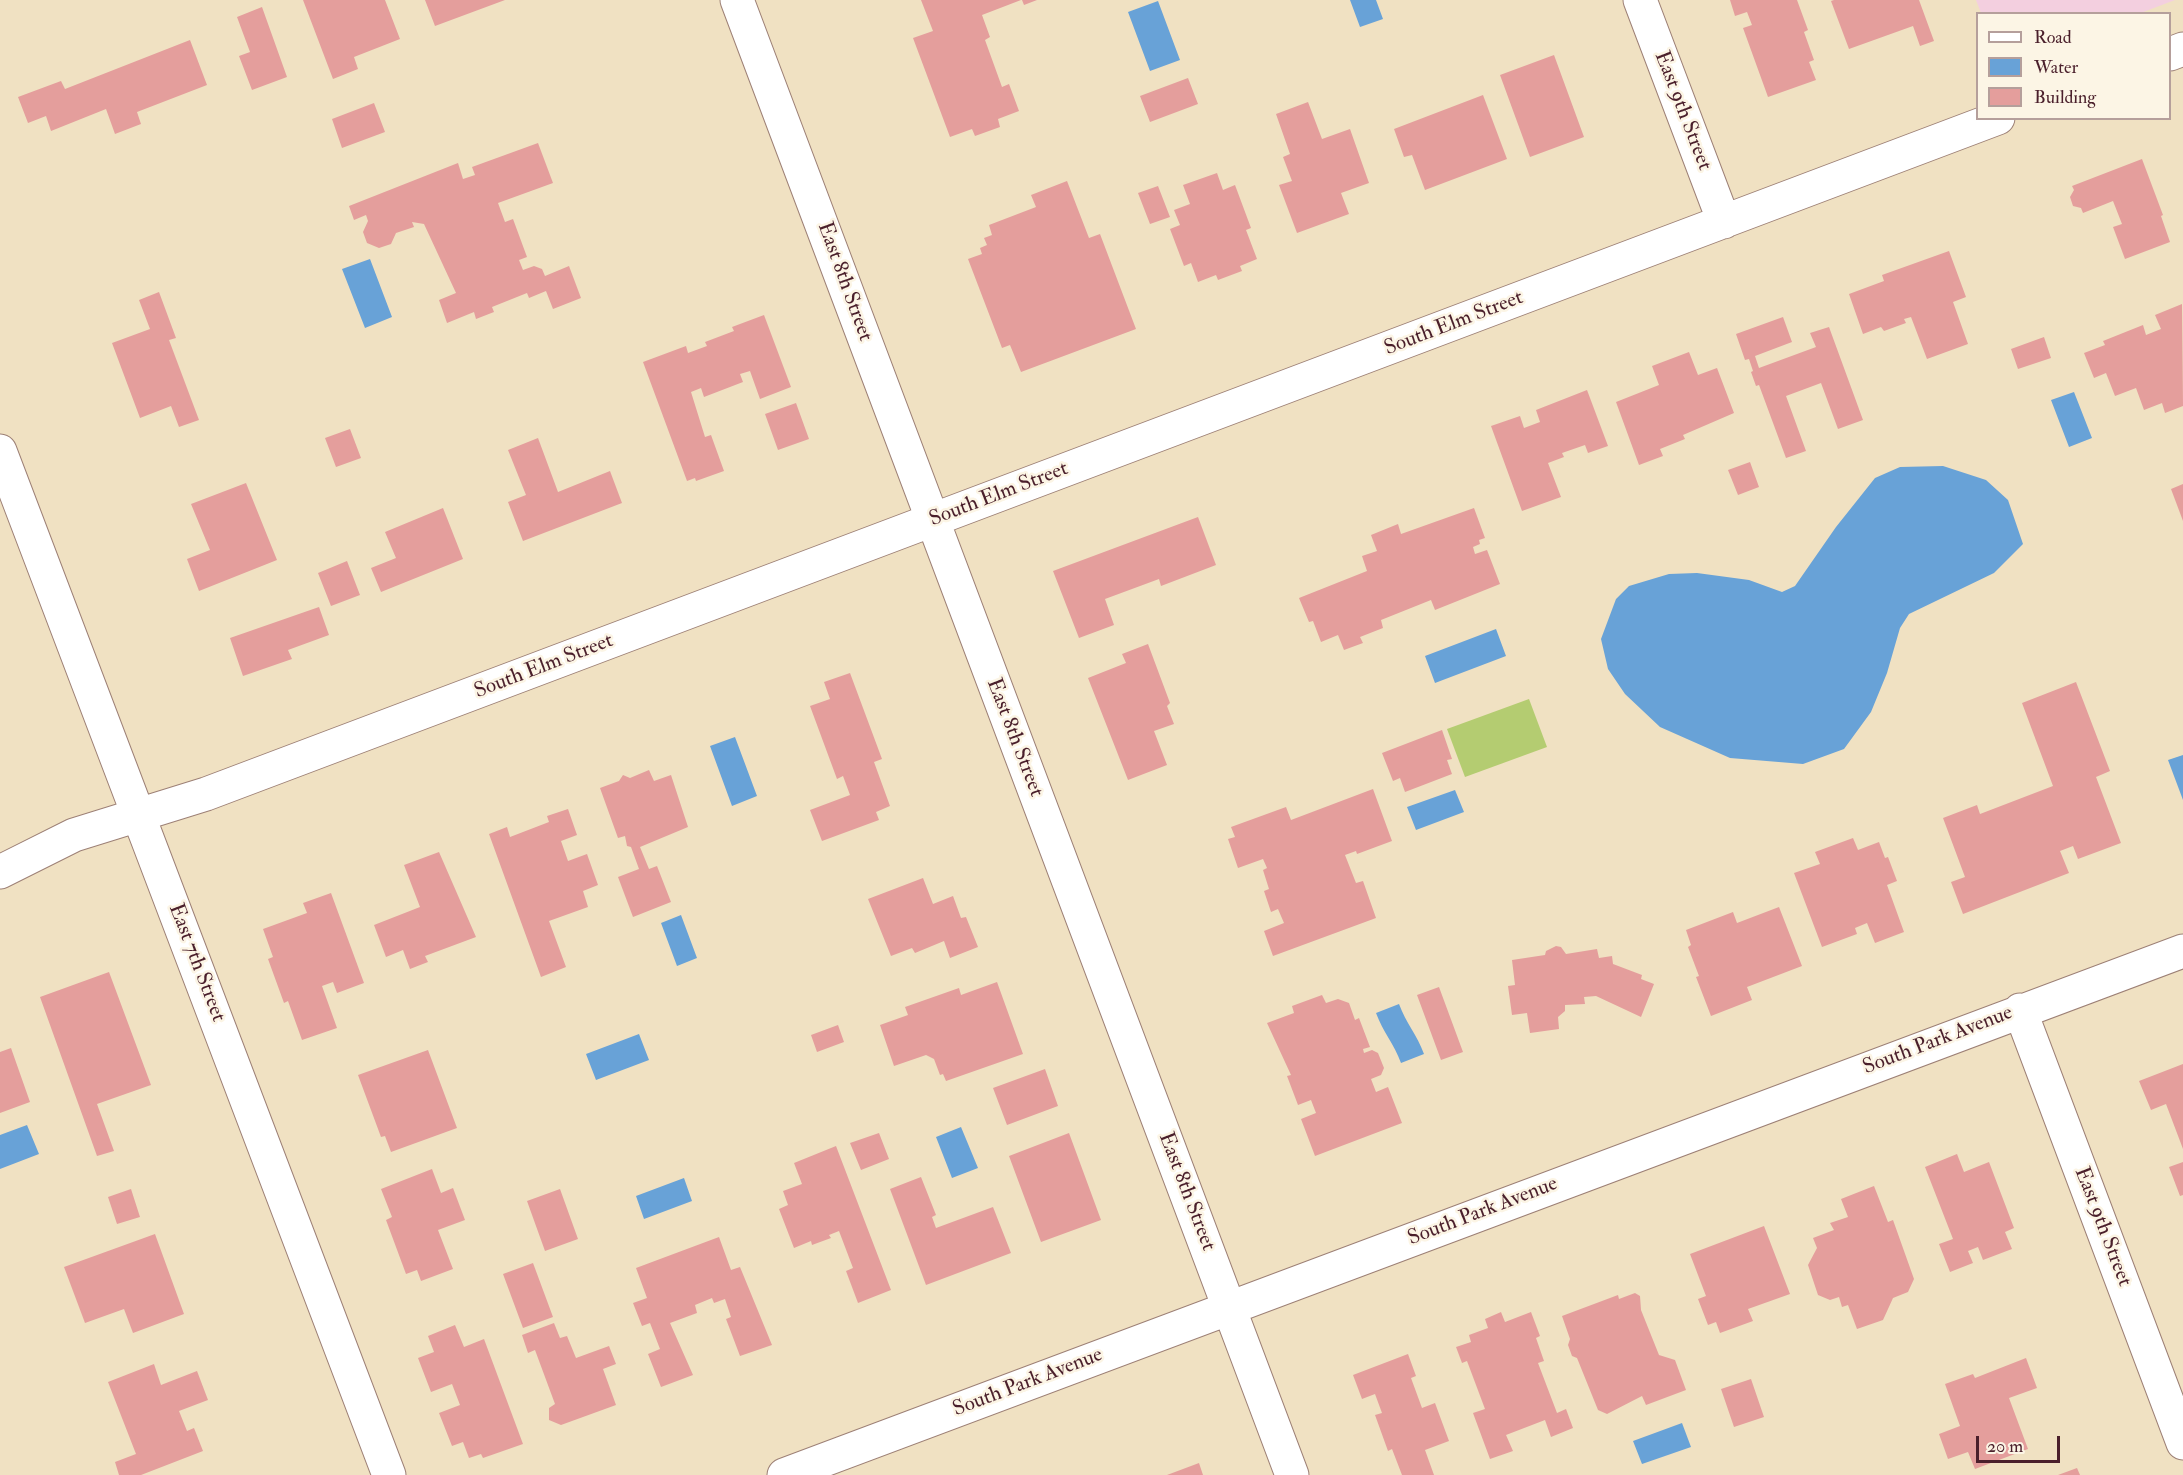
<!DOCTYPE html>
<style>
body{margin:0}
#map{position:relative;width:2183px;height:1475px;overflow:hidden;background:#f0e1c2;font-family:"IM FELL Double Pica",serif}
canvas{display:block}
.legend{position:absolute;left:1976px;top:12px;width:195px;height:108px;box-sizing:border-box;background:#fcf5e5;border:2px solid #b59f9b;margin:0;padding:8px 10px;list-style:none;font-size:18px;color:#4a1f2b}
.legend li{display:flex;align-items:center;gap:12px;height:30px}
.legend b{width:30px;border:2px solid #b59f9b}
.scale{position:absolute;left:1976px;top:1436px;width:84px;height:27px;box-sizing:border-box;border:3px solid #4a1f2b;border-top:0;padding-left:8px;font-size:18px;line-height:21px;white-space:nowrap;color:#4a1f2b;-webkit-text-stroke:4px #fcf5e5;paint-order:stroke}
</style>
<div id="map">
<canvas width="2183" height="1475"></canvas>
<ul class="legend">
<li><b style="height:8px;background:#fff"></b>Road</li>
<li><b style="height:16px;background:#68a2d7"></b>Water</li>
<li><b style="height:16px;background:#e49e9c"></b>Building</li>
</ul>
<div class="scale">20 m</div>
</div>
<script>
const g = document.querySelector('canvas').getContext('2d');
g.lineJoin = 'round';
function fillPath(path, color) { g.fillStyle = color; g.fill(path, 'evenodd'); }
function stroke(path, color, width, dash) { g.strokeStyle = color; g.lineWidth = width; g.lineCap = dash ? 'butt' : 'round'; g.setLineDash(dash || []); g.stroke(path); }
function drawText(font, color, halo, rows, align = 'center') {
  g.font = font + ' "IM FELL Double Pica",serif'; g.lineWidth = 5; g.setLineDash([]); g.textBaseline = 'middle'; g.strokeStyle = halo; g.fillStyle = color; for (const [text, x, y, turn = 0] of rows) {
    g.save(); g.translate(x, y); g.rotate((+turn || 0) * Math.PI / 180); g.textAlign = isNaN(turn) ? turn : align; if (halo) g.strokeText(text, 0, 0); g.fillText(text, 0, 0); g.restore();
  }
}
const built = new Path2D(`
 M1976,0H2175L2138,14L1981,13Z`);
const green = new Path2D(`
 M1529,699L1547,747L1465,777L1447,729Z`);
const water = new Path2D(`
 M1350,0H1376L1383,19L1360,27Z
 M1158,1L1180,60L1150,71L1128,12Z
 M370,259L392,317L365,328L342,269Z
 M2074,392L2092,438L2069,447L2051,400Z
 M1943,466L1986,480L2008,500L2023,544L1994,573L1909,614L1900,628L1887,673L1871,712L1844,749L1803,764L1730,758L1660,727L1625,694L1608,669L1601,639L1616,599L1629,586L1669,574L1697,573L1749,580L1782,592L1795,586L1836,527L1875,478L1900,467Z
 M1496,629L1506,656L1435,683L1425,656Z
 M735,737L757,796L732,806L710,746Z
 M2183,755V800L2168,760Z
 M1455,790L1464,812L1416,830L1407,807Z
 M681,915L697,958L677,966L661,923Z
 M1399,1004C1406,1023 1417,1035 1424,1054L1401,1063C1394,1044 1383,1032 1376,1013Z
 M639,1034L649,1060L596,1080L586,1054Z
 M27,1125L39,1154L0,1169V1135Z
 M961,1127L978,1168L952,1178L936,1137Z
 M684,1178L692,1201L644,1219L636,1196Z
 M1682,1423L1691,1447L1642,1464L1633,1441Z`);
const building = new Path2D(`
 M303,0H385L400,39L354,57L358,69L333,79Z
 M425,0H505L435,26Z
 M921,0H1021L982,15L990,37L985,40L1002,87L1009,84L1019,111L998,119L1000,127L975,136L972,129L950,137L913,38L933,31Z
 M1022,0H1037L1024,5Z
 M1730,0H1797L1808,30L1804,32L1814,60L1809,62L1816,80L1768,97L1743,28L1752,25L1747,12L1735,16Z
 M1834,0H1919L1934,41L1920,46L1913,26L1849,49L1831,1Z
 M262,7L287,77L252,90L239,56L250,52L237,17Z
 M190,40L207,85L137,112L141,124L115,134L106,109L51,131L46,116L28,123L18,97L61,81L65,89Z
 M1554,55L1584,137L1530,157L1500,75Z
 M1188,78L1198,104L1150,122L1140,96Z
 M1483,95L1507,159L1425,190L1412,155L1404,157L1394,129Z
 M1308,102L1322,139L1350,129L1369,183L1341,193L1349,214L1297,233L1279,185L1292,181L1283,157L1290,154L1276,114Z
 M374,103L385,132L342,148L332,119Z
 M538,143L553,183L498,203L505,222L513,219L527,257L519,260L523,270L534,266L542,269L545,276L569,266L581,298L553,309L546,291L529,298L527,293L492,307L494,312L476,319L474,312L447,323L439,300L456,293L424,224L412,222L414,227L396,233L391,244L379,248L367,243L363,232L368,221L366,215L354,220L349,206L458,163L463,179L475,175L472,167Z
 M2142,159L2163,215L2161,216L2170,242L2125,259L2113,227L2122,224L2113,201L2083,213L2081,208L2073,206L2070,197L2074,190L2072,186Z
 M1217,173L1223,190L1235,185L1251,228L1246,230L1257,259L1240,266L1242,271L1218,280L1216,275L1198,282L1191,263L1184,266L1170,229L1180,225L1174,210L1190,204L1183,185Z
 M1067,181L1089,238L1100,234L1136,329L1021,372L1010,345L1002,348L968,259L982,254L980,248L987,245L984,238L992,235L989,225L1036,207L1031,195Z
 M1158,186L1170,217L1150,224L1138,193Z
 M1949,251L1966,297L1953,302L1968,344L1927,359L1911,317L1904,319L1906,323L1884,331L1881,327L1863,334L1849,294L1884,281L1882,275Z
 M159,292L176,338L169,340L199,420L179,427L171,406L140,418L112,343L150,329L139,300Z
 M2182,304L2183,406L2165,413L2162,403L2144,410L2136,388L2115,396L2106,373L2094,378L2084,353L2105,345L2103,341L2143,325L2146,335L2161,329L2155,315Z
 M764,315L791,387L760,399L750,371L740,374L743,382L704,397L701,388L691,392L705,437L711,435L724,471L696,481L695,478L687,481L643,362L686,346L688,353L707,346L705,342L734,331L732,327Z
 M1783,317L1792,342L1755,356L1759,368L1816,347L1810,333L1829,327L1863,420L1838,429L1821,383L1786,396L1806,451L1786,458L1759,385L1756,386L1751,372L1753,371L1749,359L1745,360L1736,334Z
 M2044,337L2051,358L2018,369L2011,349Z
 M1689,352L1698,375L1717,368L1734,413L1683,435L1685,439L1660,449L1663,456L1639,465L1616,402L1659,385L1652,366Z
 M1587,390L1608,446L1588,453L1585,445L1562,453L1564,457L1548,463L1561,497L1522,511L1491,426L1520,416L1524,428L1540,422L1536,410Z
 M796,403L809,439L778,450L765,414Z
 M350,429L361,458L336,467L325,438Z
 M538,438L558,492L610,471L622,503L523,541L508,502L526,495L508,450Z
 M1750,462L1759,487L1738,495L1728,470Z
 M246,483L277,560L199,591L187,559L210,550L191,504Z
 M2183,484V521L2171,489Z
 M443,508L463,559L381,592L371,568L396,558L385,532Z
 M1474,508L1485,538L1479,540L1480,544L1473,547L1475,554L1487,550L1500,584L1435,610L1431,600L1381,620L1383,628L1360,637L1363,643L1344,650L1338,635L1321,642L1313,621L1309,622L1299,598L1367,571L1362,556L1377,551L1371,535L1398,524L1401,534Z
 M1198,517L1216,565L1161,586L1159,579L1105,599L1114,625L1079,638L1053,571Z
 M347,561L360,595L331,606L318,573Z
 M319,607L329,635L288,650L292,659L243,676L230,638Z
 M1148,644L1170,703L1167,706L1174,724L1154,731L1167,765L1128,780L1088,678L1126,663L1122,654Z
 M850,673L882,759L874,762L890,806L876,812L879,820L822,841L810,810L850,795L843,776L837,779L810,706L830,699L824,682Z
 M2076,682L2110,771L2096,777L2121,843L2078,859L2073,846L2060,851L2069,873L1963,914L1951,882L1965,877L1943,818L1977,805L1980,814L2053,786L2022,703Z
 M1442,730L1452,759L1447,760L1452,774L1405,792L1400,778L1393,781L1382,753Z
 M649,770L654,781L671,775L688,827L640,847L649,869L657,866L671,902L633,917L618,877L639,869L631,847L627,846L625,836L618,838L600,788L619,781L623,775L630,778Z
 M1373,789L1392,841L1357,854L1356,851L1345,855L1356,883L1363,881L1376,918L1273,956L1264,931L1284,923L1278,909L1271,912L1264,891L1269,889L1263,870L1267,868L1263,859L1238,868L1228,839L1235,837L1231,827L1286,807L1291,820Z
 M568,809L577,835L561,841L568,861L587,854L598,885L583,891L588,907L549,921L566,967L541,977L489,834L507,827L510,837L549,822L547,816Z
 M1853,838L1858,850L1879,842L1885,858L1888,857L1897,881L1887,885L1904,932L1875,943L1867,923L1855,928L1857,934L1822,947L1794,873L1820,864L1815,852Z
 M439,852L476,937L425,956L428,962L410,969L403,950L386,957L374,925L420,907L404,865Z
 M923,878L933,904L953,896L961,918L966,917L978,947L950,958L944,941L915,953L912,948L891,956L868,899Z
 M331,893L364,983L337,993L333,982L322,986L337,1028L302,1040L288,1001L284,1003L268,959L273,957L263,929L307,913L303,903Z
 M1779,907L1802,966L1747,987L1752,1000L1711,1016L1696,977L1699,976L1688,947L1691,945L1686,930L1733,912L1737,923Z
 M1556,946L1561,947L1566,954L1597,949L1599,958L1612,956L1613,964L1642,975L1641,979L1654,984L1641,1017L1596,996L1584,997L1585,1004L1565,1005V1011L1558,1017L1559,1029L1530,1033L1527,1013L1512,1015L1508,986L1515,985L1512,960L1545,955L1546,951Z
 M109,972L151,1085L97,1104L114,1151L97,1156L40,997Z
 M997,982L1023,1054L946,1081L943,1074L940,1075L934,1059L926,1055L894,1066L880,1025L908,1015L905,1007L959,988L961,995Z
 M1439,987L1463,1052L1441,1060L1417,995Z
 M1322,995L1326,1003L1338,999L1349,1003L1355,1020L1359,1018L1370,1047L1363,1049L1364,1053L1372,1050L1378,1053L1384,1068L1381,1075L1371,1079L1376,1092L1388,1087L1402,1123L1315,1156L1301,1119L1316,1113L1311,1100L1298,1105L1287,1076L1291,1075L1267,1023L1294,1013L1292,1006Z
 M838,1025L844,1042L817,1052L811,1035Z
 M11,1048L30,1102L0,1113V1052Z
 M428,1050L457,1128L391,1152L385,1136L381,1137L358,1075Z
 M2183,1064V1149L2166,1104L2151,1110L2139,1081Z
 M1045,1069L1058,1106L1007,1125L993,1088Z
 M879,1133L889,1159L861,1170L850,1143Z
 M1069,1133L1101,1220L1041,1242L1009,1156Z
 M836,1146L891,1290L858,1303L846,1271L853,1268L839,1231L829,1235L831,1238L812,1245L811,1241L794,1248L779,1209L788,1205L783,1191L802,1184L794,1163Z
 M1957,1154L1964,1172L1989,1162L2014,1228L2005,1232L2012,1249L1983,1260L1978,1247L1968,1251L1973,1263L1950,1272L1939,1244L1953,1239L1925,1167Z
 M2183,1162V1195L2180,1196L2169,1167Z
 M432,1169L441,1193L453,1188L465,1220L438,1230L453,1269L421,1281L417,1270L406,1274L386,1220L392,1217L381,1189Z
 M921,1177L936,1215L932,1217L936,1228L993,1207L1011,1253L926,1285L890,1189Z
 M1874,1186L1888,1222L1893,1220L1914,1279L1908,1292L1893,1298L1883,1320L1857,1329L1848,1305L1842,1307L1839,1297L1830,1300L1818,1295L1808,1265L1817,1248L1813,1238L1834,1230L1830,1223L1848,1217L1841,1199Z
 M131,1189L140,1217L117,1224L108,1197Z
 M560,1189L578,1239L545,1251L527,1201Z
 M1764,1226L1790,1294L1748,1309L1753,1321L1720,1333L1716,1322L1708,1325L1698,1299L1706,1296L1690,1254Z
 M155,1234L184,1314L133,1333L124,1309L85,1323L64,1267Z
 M719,1237L731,1270L740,1267L772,1345L740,1356L726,1319L731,1317L725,1299L714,1303L712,1298L695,1305L697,1313L670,1323L693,1375L661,1387L648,1354L660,1349L650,1323L642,1326L633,1303L647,1298L636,1268Z
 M533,1263L553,1317L523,1328L503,1274Z
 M1635,1293L1640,1296L1641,1310L1659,1355L1675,1360L1686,1390L1646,1405L1642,1396L1607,1414L1598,1410L1577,1358L1572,1356L1568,1345L1570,1339L1562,1316L1618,1295L1619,1299Z
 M1501,1312L1505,1322L1531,1312L1540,1336L1536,1338L1544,1361L1538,1363L1557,1413L1566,1409L1573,1428L1551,1437L1545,1420L1506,1435L1513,1451L1490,1459L1473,1413L1485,1409L1467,1361L1462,1363L1456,1347L1471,1342L1469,1335L1488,1328L1485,1319Z
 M554,1323L560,1338L567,1336L576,1358L609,1346L616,1364L603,1369L616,1405L561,1425L549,1420V1408L555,1404L535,1350L528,1353L522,1335Z
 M455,1325L464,1347L484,1339L523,1444L483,1458L481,1454L469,1458L463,1442L452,1446L439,1413L460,1405L452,1384L431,1392L418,1358L434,1352L428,1336Z
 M1408,1354L1416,1376L1411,1378L1422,1408L1435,1403L1449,1441L1425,1450L1434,1475H1402L1392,1449L1388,1451L1375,1415L1382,1413L1375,1394L1362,1399L1353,1375Z
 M2026,1358L2037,1388L2009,1398L2028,1449L1975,1469L1968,1452L1948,1459L1939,1434L1960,1426L1945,1384L1973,1374L1975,1378Z
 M154,1364L161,1385L197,1371L208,1400L179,1411L187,1431L194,1428L203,1451L141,1475H119L115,1462L136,1454L108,1382Z
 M1751,1379L1764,1417L1734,1427L1721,1389Z
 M1199,1463L1203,1475H1167Z
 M2077,1468L2080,1475H2058Z`);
const minor = new Path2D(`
 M737,0L1292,1475
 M1640,0L1724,222
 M2170,54L2183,49
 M0,451L389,1475
 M0,872L74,835L206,794L1998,118
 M2020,1010L2183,1443
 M784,1475L2183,951`);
const streetNames = [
 ["East 9th Street",1682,111,69],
 ["East 8th Street",844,282,70],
 ["South Elm Street",1454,324,-21],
 ["South Elm Street",999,495,-21],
 ["South Elm Street",544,667,-21],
 ["East 8th Street",1014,738,69],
 ["East 7th Street",196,963,69],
 ["South Park Avenue",1938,1041,-21],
 ["East 8th Street",1186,1192,69],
 ["South Park Avenue",1483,1212,-21],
 ["East 9th Street",2102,1227,69],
 ["South Park Avenue",1028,1383,-21]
];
fillPath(built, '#f3cfdf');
fillPath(green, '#b4cc71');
fillPath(water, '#68a2d7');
fillPath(building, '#e49e9c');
stroke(minor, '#9d8076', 35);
stroke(minor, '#fff', 33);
drawText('21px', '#4a1f2b', '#fcf5e5', streetNames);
</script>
